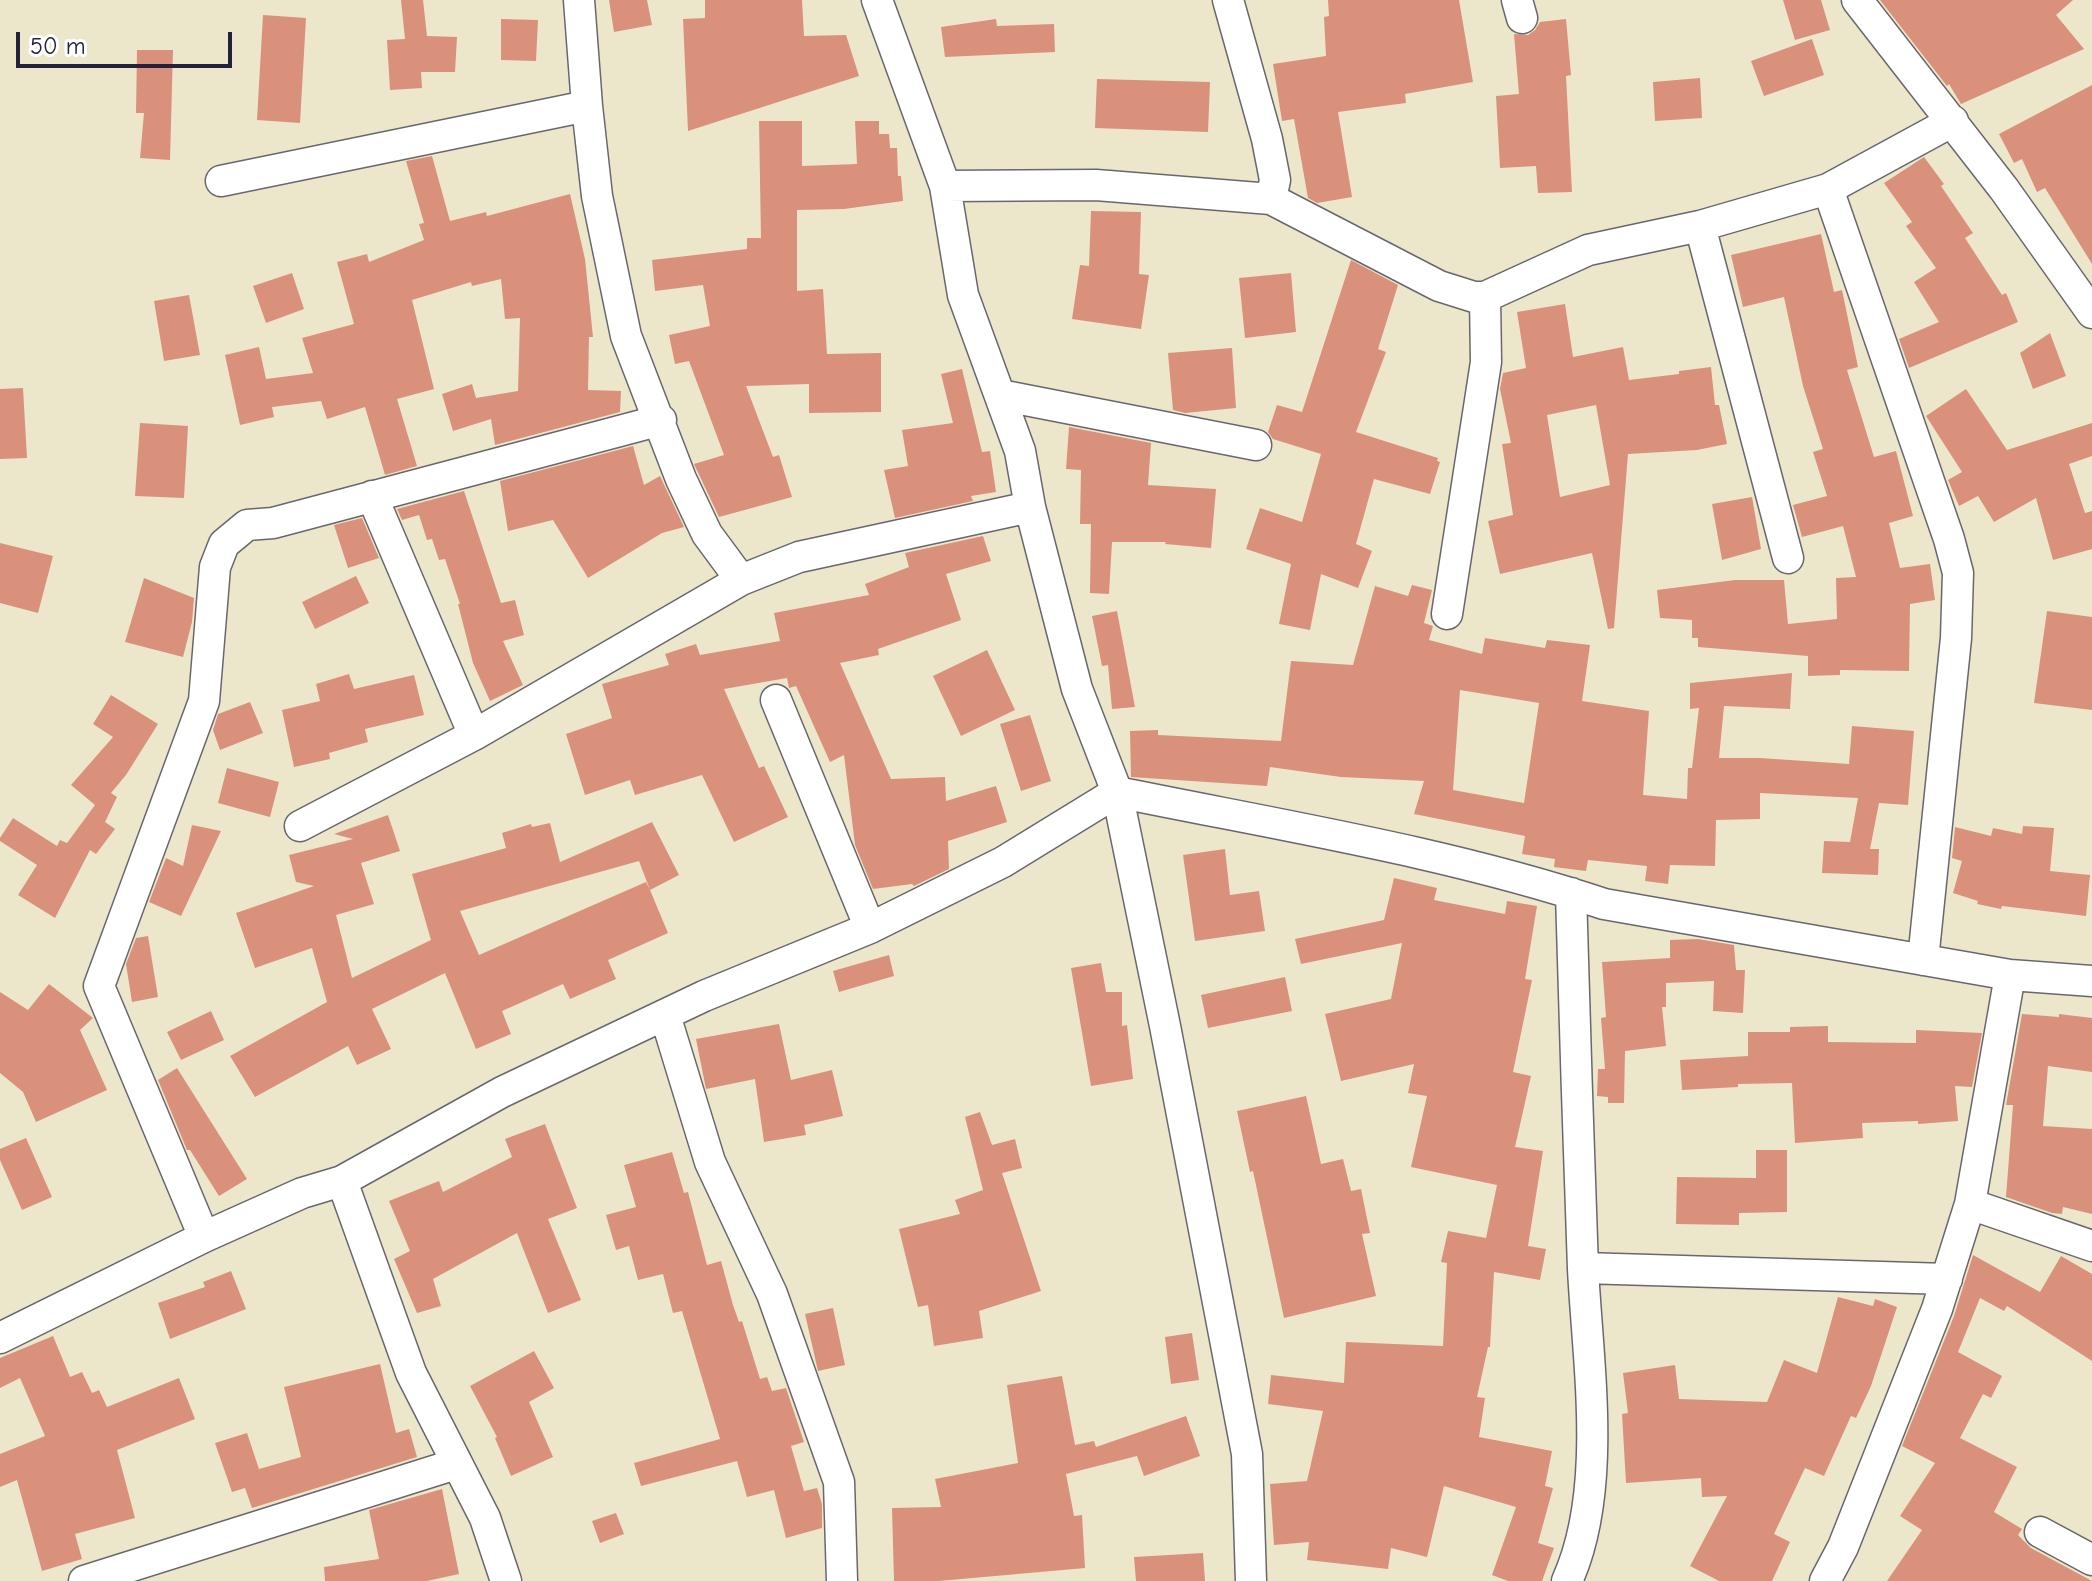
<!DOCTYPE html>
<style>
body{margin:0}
#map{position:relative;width:2092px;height:1581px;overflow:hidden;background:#ece7cb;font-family:"Comic Neue",sans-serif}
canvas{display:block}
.scale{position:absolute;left:16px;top:32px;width:216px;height:36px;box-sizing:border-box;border:4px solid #22223b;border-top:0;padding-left:10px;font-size:24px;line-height:28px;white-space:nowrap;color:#22223b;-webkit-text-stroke:6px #fff;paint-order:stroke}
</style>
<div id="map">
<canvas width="2092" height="1581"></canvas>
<div class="scale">50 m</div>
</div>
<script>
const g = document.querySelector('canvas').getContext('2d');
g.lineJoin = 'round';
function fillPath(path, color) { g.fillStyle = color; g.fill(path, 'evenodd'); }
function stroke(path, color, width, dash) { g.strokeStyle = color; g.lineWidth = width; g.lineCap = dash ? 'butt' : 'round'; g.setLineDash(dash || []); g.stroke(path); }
const building = new Path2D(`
 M401,0H423L427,36L457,37L455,72H421L422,88L390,90L387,40L405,39Z
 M609,0H647L652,25L614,32Z
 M705,0H802L804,36L846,35L859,76L688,131L683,19L705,18Z
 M1328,0H1459L1473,82L1405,94L1406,103L1338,112L1352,197L1317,203L1308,198L1294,119L1282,121L1273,64L1326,56L1324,17L1329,16Z
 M1783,0H1821L1830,30L1795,40Z
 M1880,0H2073L2056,15L2084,49L1961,104L1949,84L1947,86Z
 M263,15L306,18L300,123L257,120Z
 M501,19L538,20L536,61L501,60Z
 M996,19L997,26L1054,24L1055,52L945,57L941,27Z
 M1566,19L1571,75L1566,76L1572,192L1538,193L1536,166L1500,168L1496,96L1519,94L1514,34L1528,35L1535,30L1540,22Z
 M1812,39L1824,75L1764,96L1751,61Z
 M137,50H173L170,160L140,158L144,113H136Z
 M1700,78L1702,118L1655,121L1653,82Z
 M1097,79L1210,82L1208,132L1095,128Z
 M2092,85V264L2045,188L2037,192L2022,159L2014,163L1999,134Z
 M759,121H802V166L857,164L855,121H879V134H889L890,148H897L898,176H901L903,201L844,209L797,210V291L823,289L827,354L881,353V412L809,413V384L746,386L773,457L779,455L792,497L719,517L694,464L724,455L689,361L675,364L669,335L710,326L703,285L655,291L652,260L747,249V238H761Z
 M432,156L450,221L486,212L487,216L570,194L585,259L593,337H589L588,390L621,391L620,412L495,445L491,419L453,431L442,394L472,384L476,398L518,391L520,318L505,319L501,279L472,286L471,282L412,300L434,389L397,399L417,466L385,475L365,407L327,419L321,401L272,407L274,417L240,425L225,355L259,347L266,379L313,373L302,338L354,324L337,262L367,254L369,262L424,240L419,224L424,223L406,161Z
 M1924,157L1944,184L1941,186L1973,233L1965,238L2002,295L2006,293L2018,322L1909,368L1899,339L1939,322L1914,282L1936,268L1906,226L1912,222L1884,183Z
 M1091,211L1141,212L1139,274L1149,275L1141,329L1072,319L1080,265L1089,266Z
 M1821,234L1834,292L1842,290L1858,367L1847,370L1874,457L1896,451L1913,516L1889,523L1900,568L1930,564L1935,600L1910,604L1909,671L1840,670V675L1808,676V656L1698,647V638H1692V620L1660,618L1657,590L1735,580H1784L1788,624L1837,619L1836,578L1856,577L1843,526L1802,537L1793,505L1827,496L1813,452L1823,449L1803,386L1784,297L1743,307L1731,255Z
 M1351,260L1398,285L1378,349L1386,352L1356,432L1438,458L1437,461L1440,462L1430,494L1374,479L1356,544L1372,551L1358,588L1321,574L1310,630L1279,624L1291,564L1246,549L1260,508L1302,522L1321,454L1273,439L1268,432L1277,405L1302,412Z
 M292,273L304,309L266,323L253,286Z
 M1291,273L1296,332L1245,338L1239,278Z
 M189,295L200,355L164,361L154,301Z
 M1565,304L1573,357L1623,347L1629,380L1679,374V371L1711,367L1715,405H1719L1727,444L1697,450L1628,454L1614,628L1608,629L1592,553L1500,574L1488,521L1513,515L1502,444L1511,443L1500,389L1503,373L1526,368L1517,312ZM1596,405L1610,485L1560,497L1547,415Z
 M2050,333L2066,376L2033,389L2020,353Z
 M1232,348L1236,408L1185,413L1173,410L1168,353Z
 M962,369L982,452L990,451L996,492L971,496L973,501L895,518L884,470L908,466L902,430L953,423L941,374Z
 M23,388L27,458L0,459V389Z
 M1966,389L2007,450L2092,423V456L2069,464L2085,513L2092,511V549L2053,560L2036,498L1994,522L1978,496L1959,506L1948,480L1962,472L1926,416Z
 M140,423L188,426L184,498L135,496Z
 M1069,427L1151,443L1148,485L1216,489L1211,548L1165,544L1166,542H1112L1109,594L1090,593L1091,524H1080L1081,470L1066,469Z
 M633,446L644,485L660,476L684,527L662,533L588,578L553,520L508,531L500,481Z
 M464,491L501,603L515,600L524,635L503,641L523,685L490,701L473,663L458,604H460L445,559L439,560L432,539L427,540L419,515L402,520L397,509Z
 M1752,497L1761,549L1722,560L1712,504Z
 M362,518L379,558L348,568L334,525Z
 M983,536L991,561L946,574L961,620L878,649L879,655L840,663L891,779L945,777L946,801L996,786L1007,822L948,841L949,869L914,886L912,884L873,889L855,845L844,755L830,762L796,686L789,688L787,678L724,689L759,768L764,766L788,817L734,842L702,775L635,795L630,780L585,795L566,734L612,718L602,684L669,665L665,654L696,644L700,655L780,641L774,613L869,595L865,584L909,567L905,553Z
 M0,543L53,556L38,613L0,603Z
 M356,576L369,603L315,629L302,602Z
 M144,578L194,598L192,622L183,657L125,642Z
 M1412,585L1432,590L1424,623L1433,626L1429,640L1482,654L1485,638L1545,648L1547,640L1590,645L1582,701L1649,711L1643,795L1687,799L1688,768H1692L1699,708L1690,709V683L1792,673L1790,709L1724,706L1719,758H1760L1849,764L1852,726L1914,731L1908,805L1879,803L1870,849H1879L1878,875L1822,873L1824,841L1850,842L1858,798L1760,793V819L1716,820L1715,866L1670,865L1668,884L1645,881L1647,866L1588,860L1586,871L1554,867L1555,859L1522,854L1525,836L1414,814L1424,781L1341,777L1270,767L1267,786L1131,777L1130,731L1158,730V735L1281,741L1291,661L1353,665L1375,586L1408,596ZM1460,690L1539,703L1524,803L1453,790Z
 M1117,611L1135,707L1112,709L1108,665L1102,666L1092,616Z
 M2047,611L2092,617V710L2034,703Z
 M987,650L1015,710L961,736L933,676Z
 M349,674L354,689L414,675L424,715L365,729L368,742L329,753L330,759L294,767L282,710L320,701L316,684Z
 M111,695L158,724L126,775L111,793L117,797L105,822L115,829L96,854L90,850L55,918L18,895L37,865L0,841V838L13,818L57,846L60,840L67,843L95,805L71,785L113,737L93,724Z
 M250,702L263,733L220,750L213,730L218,714Z
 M1030,715L1051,781L1021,791L1000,724Z
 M227,768L279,782L270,817L218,803Z
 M388,815L400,851L361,863L374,904L336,915L352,978L431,940L412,874L506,848L502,833L531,824L532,827L550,823L560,862L652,822L679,875L650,890L668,933L608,960L616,979L570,999L563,984L502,1011L511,1034L476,1049L445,973L372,1009L391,1049L357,1065L348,1046L255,1097L230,1056L327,1002L312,948L255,968L236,913L314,886L296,882L289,855L353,839L334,834ZM639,861L650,890L646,882L479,955L460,911Z
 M192,825L221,831L181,916L149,902L166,858L183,866Z
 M2023,826L2054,828L2050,871L2090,875L2086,916L2002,906L2001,909L1977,904L1978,901L1953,893L1962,861L1952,858L1955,827L1991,836L1993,828L2022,834Z
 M1225,849L1230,895L1259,891L1265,931L1195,941L1183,855Z
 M1394,878L1437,888L1434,900L1505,914L1507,901L1537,906L1525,979L1532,980L1513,1072L1531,1076L1515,1147L1543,1151L1528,1246L1546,1249L1540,1280L1494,1272L1490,1347H1488L1477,1397L1485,1398L1479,1437L1552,1451L1545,1486L1553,1488L1538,1543L1554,1548L1542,1581H1508L1492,1575L1516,1507L1444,1486L1427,1557L1391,1548L1388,1569L1307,1560L1309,1542L1274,1545L1270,1484L1307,1481L1323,1411L1268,1404L1271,1375L1344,1383L1346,1342L1443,1346L1447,1263L1441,1262L1448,1231L1486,1238L1497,1185L1411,1167L1427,1096L1408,1093L1414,1064L1341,1081L1325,1014L1391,999L1402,943L1301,964L1295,939L1384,920Z
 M148,936L158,997L132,1002L126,964L136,938Z
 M1698,939L1734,945L1736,970H1745L1743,1013L1713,1011L1714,981L1666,983V1007H1662L1666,1046L1625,1051L1624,1103H1608V1097L1597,1096L1598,1069H1605L1601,1018L1606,1017L1602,962L1670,958V940Z
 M889,955L894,976L839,992L833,971Z
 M1101,963L1106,992H1122V1026L1127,1025L1133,1079L1091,1086L1071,968Z
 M1285,977L1292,1011L1208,1028L1201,995Z
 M49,984L93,1018L80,1030L107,1090L36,1122L23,1092L0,1073V992L28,1010Z
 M211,1011L224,1040L181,1060L167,1032Z
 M2022,1014L2059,1017V1014L2092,1018V1072L2048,1066L2043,1126L2092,1129V1214L2063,1207L2062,1214L2052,1213L2006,1197L2013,1105H2006Z
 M779,1024L791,1080L832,1070L843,1116L804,1125L806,1135L764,1142L755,1079L706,1089L696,1039Z
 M1828,1026V1042L1916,1043V1030L1982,1033L1972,1087L1955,1086L1958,1121L1918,1124V1121L1862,1123L1863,1138L1795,1143L1792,1083L1738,1084V1087L1682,1090L1680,1060L1748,1056V1032H1790V1027Z
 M177,1068L247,1179L219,1196L190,1150H187L158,1080Z
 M1306,1096L1321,1164L1343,1159L1351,1191L1361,1189L1370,1233L1362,1234L1376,1296L1284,1318L1253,1171L1250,1172L1237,1111Z
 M980,1112L992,1145L1015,1139L1022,1168L1002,1173L1041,1291L979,1311L983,1338L934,1346L928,1305L918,1307L899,1229L960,1214L955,1200L983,1190L965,1117Z
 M545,1124L577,1208L548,1219L581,1300L548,1313L517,1233L433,1279L441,1306L417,1313L394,1259L410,1251L389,1201L439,1181L443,1192L512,1157L505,1139Z
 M26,1138L52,1197L22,1210L0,1160V1149Z
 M1756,1150H1787V1212L1739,1213V1225L1676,1224L1677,1177L1756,1178Z
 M672,1152L684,1193L688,1192L707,1265L721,1261L733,1305L739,1322L742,1321L760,1379L767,1377L772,1391L786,1388L804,1442L791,1446L804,1491L817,1488L822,1504V1528L786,1538L774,1490L747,1497L737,1461L641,1486L634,1463L720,1439L682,1311L673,1313L663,1274L638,1280L629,1246L616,1250L606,1215L636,1207L624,1165Z
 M1973,1255L2040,1292L2061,1256L2092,1274V1361L2007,1306L2004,1311L1980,1298L1958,1352L2002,1376L1991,1398L1983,1394L1960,1438L2017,1467L1994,1512L2022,1529L2018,1535L2031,1548L2092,1581H1887L1922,1530L1900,1516L1935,1463L1902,1446L1954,1316Z
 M231,1271L246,1309L170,1339L158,1303L205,1287L203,1282Z
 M1838,1297L1873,1306L1875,1299L1897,1307L1871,1386L1856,1418L1851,1416L1824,1476L1805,1468L1774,1534L1790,1542L1772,1581H1719L1690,1566L1727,1496L1702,1497L1701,1478L1626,1483L1622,1414L1628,1413L1623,1373L1675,1365L1679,1399L1767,1402L1784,1360L1817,1373Z
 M833,1308L845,1365L818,1371L805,1314Z
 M1192,1333L1199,1380L1171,1384L1165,1337Z
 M53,1336L70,1377L82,1372L92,1393L99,1390L107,1407L179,1378L195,1419L117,1450L135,1518L75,1534L82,1559L42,1571L17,1480L0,1487V1454L45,1436L20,1378L0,1388V1358Z
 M534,1351L554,1388L529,1402L553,1457L511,1476L495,1438L497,1437L470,1386Z
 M380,1364L396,1433L409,1429L417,1457L252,1508L245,1488L232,1492L215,1443L247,1433L259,1469L301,1457L284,1387Z
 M1062,1376L1075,1445L1094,1441L1096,1447L1186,1416L1200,1456L1144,1476L1137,1456L1066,1474L1074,1516L1082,1515L1085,1568L939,1581H894L892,1508L941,1507L935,1479L1018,1463L1007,1385Z
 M442,1489L459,1574L427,1581H325L324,1567L379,1559L369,1510Z
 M616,1513L624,1534L600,1543L592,1521Z
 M1203,1553L1205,1581H1136L1134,1557Z`);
const minor = new Path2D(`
 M579,0L587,106L597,196L626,336L681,479L707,534L741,580
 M877,0L945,186L963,295L1020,451L1030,507L1077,689L1117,792L1165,1026L1247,1454L1251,1581
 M1228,0L1267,139L1275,180L1271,199
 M1517,0L1522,18
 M1857,0L2004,189L2092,313
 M221,181L587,106
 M945,186L1096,185L1271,199L1439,286L1474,297H1485L1588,250L1700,226L1828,189L1953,121
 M1828,189L1949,539L1958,573L1956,638L1923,960
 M1700,226L1788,558
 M1000,395L1256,445
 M372,496L474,735
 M1447,614L1486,362L1485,297
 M776,700L870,928
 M300,826L474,735L741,580L799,557L1030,507
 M665,1015L710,1162L772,1294L839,1482L842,1581
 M342,1181L411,1373L485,1518L506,1581
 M1970,1204L2092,1246
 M204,1237L99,986L204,701L215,567L224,544L247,525L273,523L661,420
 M1583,1268L1947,1279
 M0,1338L204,1237L302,1193L342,1181L502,1092L704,996L870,928L1003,862L1117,792C1278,825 1448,852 1604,904L2010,975L2092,981
 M2040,1532L2092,1560
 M84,1581L456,1464
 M1567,1581C1608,1491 1588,1366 1583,1269C1578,1144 1575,1018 1571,893
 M1825,1581L1843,1547L1937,1309L1970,1204L2010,975`);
fillPath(building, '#d9917c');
stroke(minor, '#69676d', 33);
stroke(minor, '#fff', 30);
</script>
